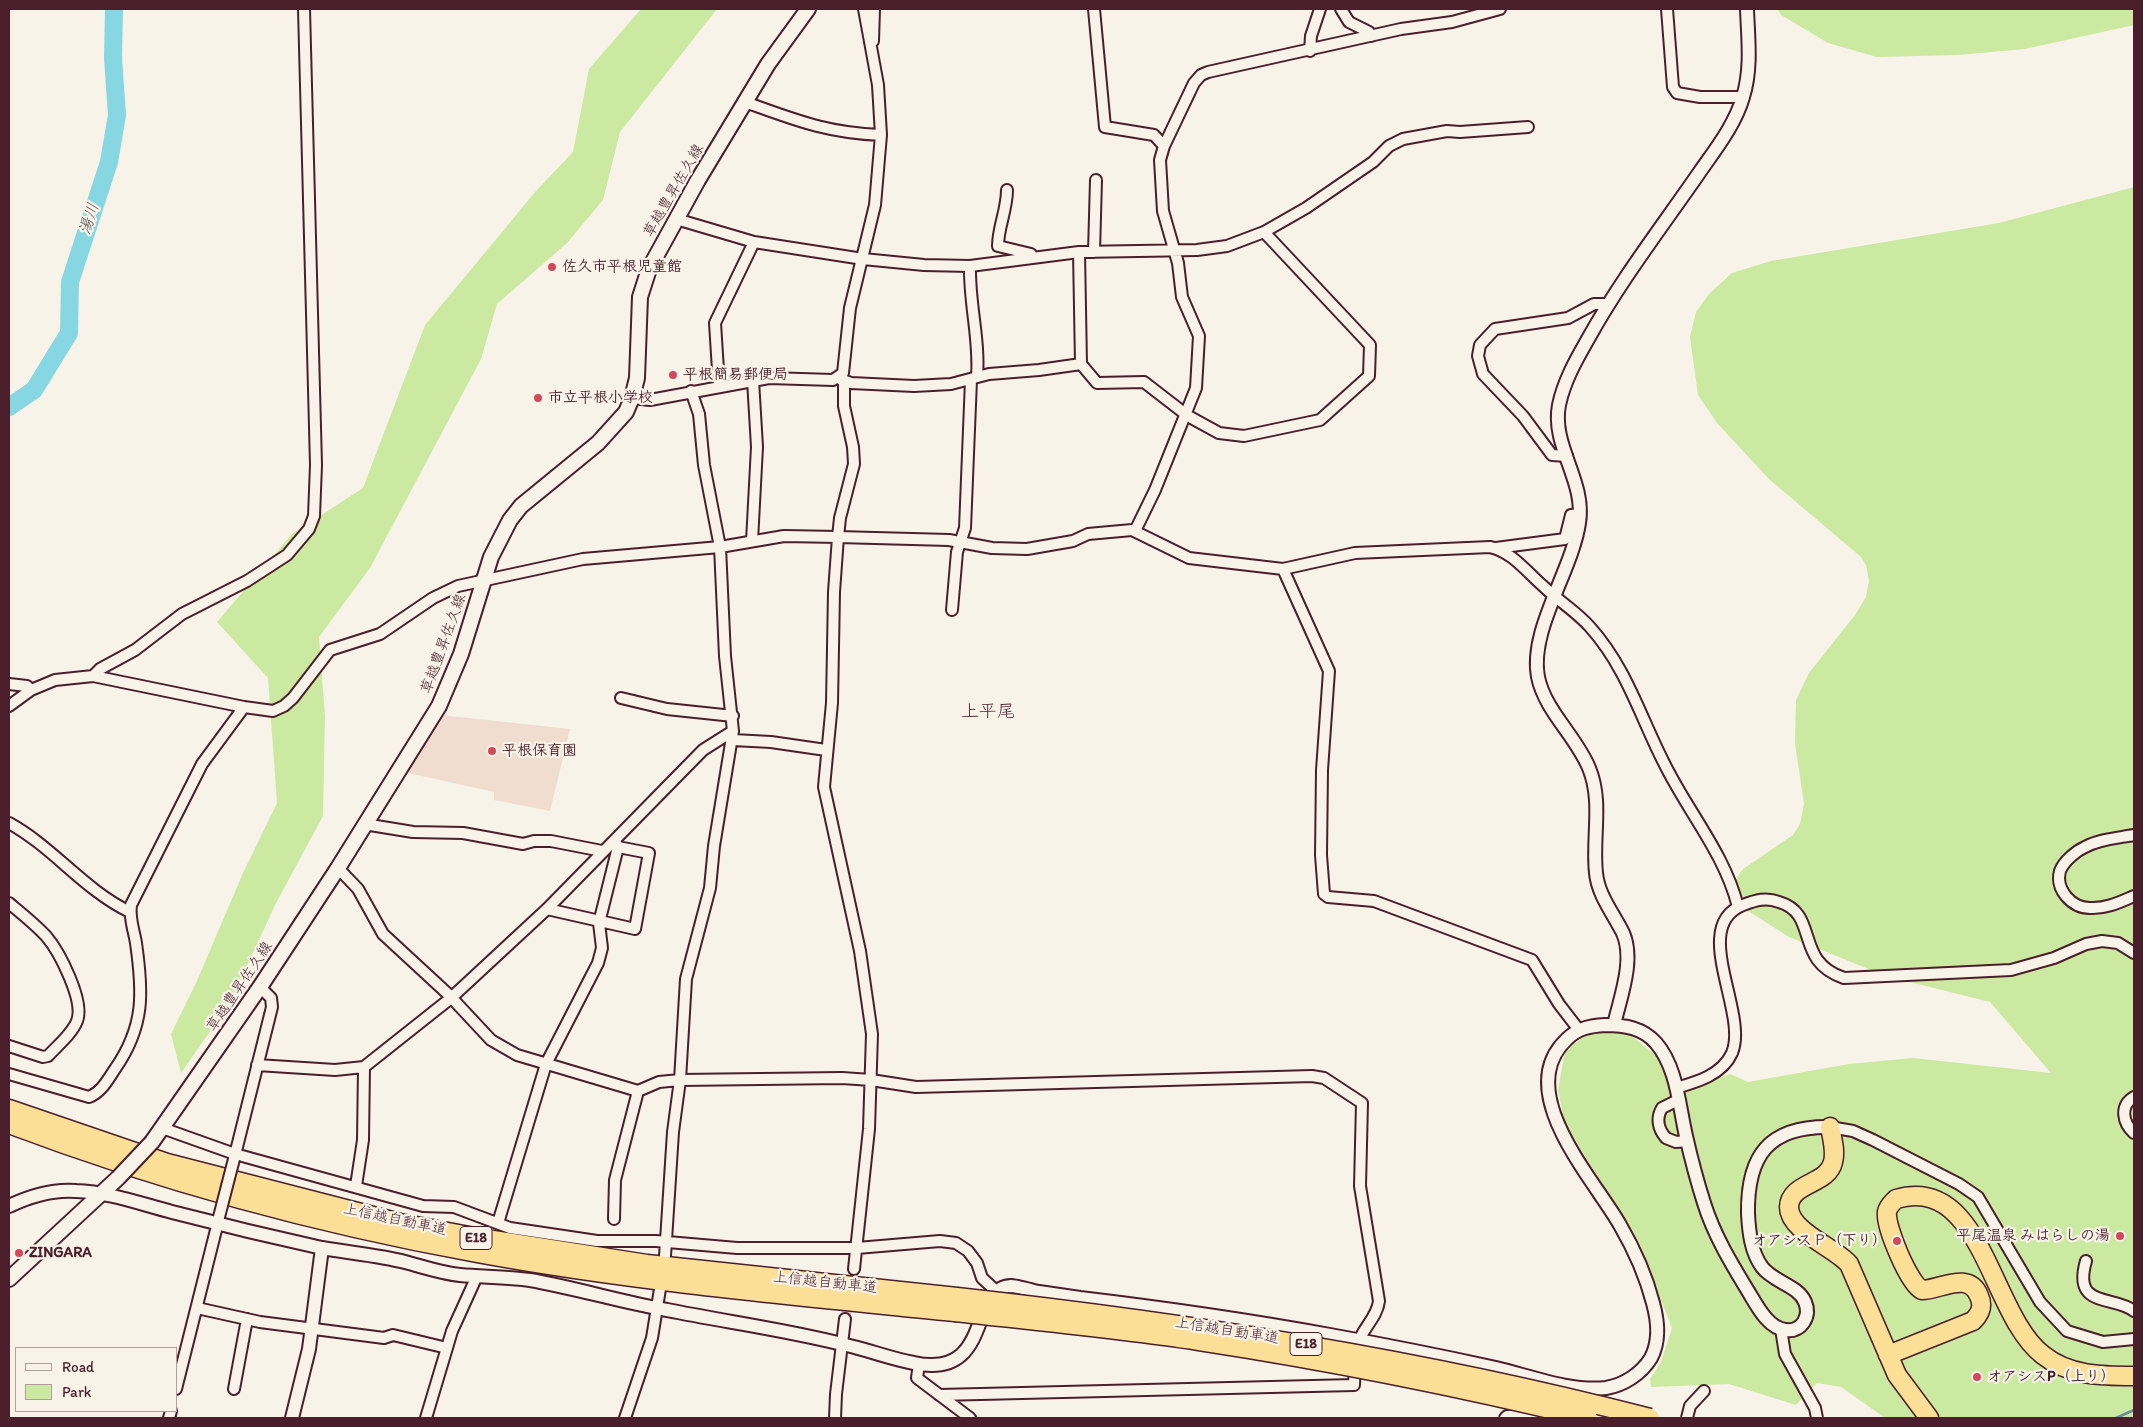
<!DOCTYPE html>
<meta charset="utf-8">
<style>
body{margin:0}
#map{position:relative;width:2143px;height:1427px;overflow:hidden;background:#f7f3e8;font-family:Itim,sans-serif}
canvas{display:block}
.frame{position:absolute;inset:0;border:10px solid #4a1f2b;pointer-events:none}
.legend{position:absolute;left:15px;top:1347px;width:162px;height:65px;box-sizing:border-box;background:#f7f3e8;border:1px solid #b29e9c;margin:0;padding:6px 9px;list-style:none;font-size:15px;color:#4a1f2b}
.legend li{display:flex;align-items:center;gap:10px;height:25px}
.legend b{width:25px;border:1px solid #b29e9c}
</style>
<div id="map">
<canvas width="2143" height="1427"></canvas>
<div class="frame"></div>
<ul class="legend">
<li><b style="height:6px;background:#f7f3e8"></b>Road</li>
<li><b style="height:14px;background:#cbe9a0"></b>Park</li>
</ul>
</div>
<script>
const g = document.querySelector('canvas').getContext('2d');
g.lineJoin = 'round';
function fillPath(path, color) { g.fillStyle = color; g.fill(path, 'evenodd'); }
function stroke(path, color, width, dash) { g.strokeStyle = color; g.lineWidth = width; g.lineCap = dash ? 'butt' : 'round'; g.setLineDash(dash || []); g.stroke(path); }
function drawText(font, color, halo, rows, align = 'center') {
  g.font = font + ' Itim,"Klee One",sans-serif'; g.lineWidth = 4.5; g.setLineDash([]); g.textBaseline = 'middle'; g.strokeStyle = halo; g.fillStyle = color; for (const [text, x, y, turn = 0] of rows) {
    g.save(); g.translate(x, y); g.rotate((+turn || 0) * Math.PI / 180); g.textAlign = isNaN(turn) ? turn : align; if (halo) g.strokeText(text, 0, 0); g.fillText(text, 0, 0); g.restore();
  }
}
const built = new Path2D(`
 M441,715L570,729L550,811L494,800V792L408,773Z`);
const green = new Path2D(`
 M641,9H717L620,132L603,200L567,243L497,304L481,359L370,568L319,637L325,716L323,816L276,903L230,1003L181,1073L171,1034L196,983L243,873L277,803L268,678L217,622L292,534L363,488L425,325L536,191L573,152L589,69Z
 M1777,9H2134V25L2025,49L1958,55L1877,57L1828,43L1781,15Z
 M2134,187V1418H1885L1841,1387L1817,1383L1796,1405L1729,1384L1651,1387L1650,1379L1661,1362L1672,1328L1638,1241L1565,1124L1558,1090L1565,1051L1589,1033H1628L1660,1059L1672,1095L1730,1074L1748,1082L1849,1064L1913,1058L2051,1073L1990,1002L1886,976L1789,937L1745,909L1736,895L1734,882L1743,869L1793,835L1800,824L1804,804L1795,743L1796,700L1809,673L1855,615L1866,597L1869,581L1866,565L1861,557L1769,479L1717,423L1698,395L1690,337L1696,312L1709,294L1732,273L1771,261L1999,223Z`);
const stream = new Path2D(`
 M2116,1418L2134,1410`);
const river = new Path2D(`
 M9,407L34,390L69,333L70,282L109,162L117,115L113,58L114,9`);
const minorTunnel = new Path2D(`
 M845,1319L854,1269`);
const minor = new Path2D(`
 M1094,9L1105,127L1154,135L1164,146
 M1341,9L1349,22L1369,32L1371,36
 M1667,9L1673,87L1677,93L1700,97H1743
 M873,41L874,9
 M1310,51L1311,36L1320,9
 M745,102C795,120 827,133 881,135
 M1007,190C1007,210 998,227 998,246L1031,254
 M676,219L754,242L863,259L924,265L970,266L1079,252L1197,250L1227,246L1264,232L1306,208L1373,162L1389,146L1403,139L1447,131L1460,132L1528,127
 M1079,252L1081,364L1097,383L1144,382L1188,416L1219,433L1244,436L1320,420L1369,376L1370,345L1264,232
 M1094,252L1096,180
 M970,266C969,304 980,339 977,377
 M840,379L851,383L914,386L951,384L989,374L1039,370L1081,364
 M844,382V406L853,447L854,464L840,518L838,537L949,540L992,548L1027,549L1073,541L1088,534L1132,530L1189,558L1283,569L1355,553L1490,547C1511,551 1527,572 1542,585C1557,600 1576,611 1590,627C1626,667 1640,716 1664,763C1688,812 1725,854 1738,907
 M719,386L715,323L754,242
 M632,398L650,400L769,378L833,380L843,373L850,308L875,205L881,135L878,85L864,9
 M1567,456L1552,455L1523,416L1483,374L1478,356L1480,345L1495,329L1568,318L1594,304H1607
 M1135,531L1155,490L1196,388L1199,336L1182,297L1178,263L1163,211L1160,160L1164,146L1194,83L1201,75L1208,72L1401,29L1452,22L1500,9
 M752,541L757,447L753,380
 M1496,548L1565,539L1571,515L1580,514
 M1283,569L1329,671L1322,770L1321,855L1324,894L1328,897L1374,901L1532,960L1559,1004L1579,1030
 M952,610L957,552L965,528L971,380
 M93,676L100,669L135,650L182,614L247,581L287,555L309,529L314,516L316,465L304,9
 M9,684L27,686L31,690L55,680L93,676L244,707L273,711L284,706L293,698L330,650L380,634L433,598L458,586L583,559L720,547L784,536L838,537L834,592L832,703L824,787L860,951L872,1034L869,1129L854,1269
 M621,698L667,709L733,716
 M9,706L31,690
 M733,740L771,742L826,750
 M9,823C53,847 84,890 130,912
 M364,824L413,832L463,833L523,844L534,841H551L602,851
 M2134,835C2118,838 2100,839 2085,847C2076,851 2064,861 2060,871C2055,890 2072,908 2090,908C2106,909 2120,902 2134,896
 M338,868L358,889L383,934L448,994L491,1040L517,1055L638,1091L659,1082L680,1080L842,1078L871,1080L916,1087L1312,1076L1324,1078L1362,1103L1360,1186L1379,1301C1377,1319 1360,1330 1357,1347
 M9,903C21,913 35,924 46,936C59,951 85,1001 77,1021C72,1034 57,1046 48,1056L43,1057L9,1046
 M547,909L635,929L649,853L618,847L616,843
 M257,1065L335,1070L364,1067L451,998L547,909L703,750L733,731
 M9,1074L89,1097C102,1092 108,1079 115,1069C145,1026 143,992 136,943C134,930 129,919 131,905L202,764L244,707
 M1676,1088C1697,1082 1722,1075 1732,1053C1749,1013 1689,926 1743,905C1756,900 1766,897 1779,902C1820,914 1793,961 1844,978L2011,970L2054,958L2086,944L2102,941L2118,943L2134,953
 M2134,1097C2119,1106 2123,1123 2134,1133
 M1678,1100L1662,1108C1656,1118 1658,1129 1666,1138L1676,1142L1687,1141
 M1830,1127L1853,1131L1873,1140L1959,1184L1978,1197L2040,1302L2067,1331L2103,1342L2134,1339
 M162,1128L235,1154L423,1206L454,1207L510,1228L597,1241H656L737,1248H857L940,1241L956,1243L968,1251L977,1263L982,1278L995,1290
 M234,1159L272,1007L271,998L260,987
 M356,1186L363,1140L364,1067
 M614,1219L615,1180L638,1091
 M498,1223L546,1064L598,963L602,948L599,923L618,847
 M665,1256L673,1132L680,1080L686,979L710,888L714,846L733,731L725,656L720,547L704,465L699,414L691,391
 M2086,1261C2072,1309 2114,1295 2134,1311
 M197,1308L260,1322L384,1338L393,1335L447,1348
 M1781,1329L1785,1354L1815,1408L1817,1418
 M919,1364L917,1378L970,1418
 M176,1389L219,1218
 M234,1389L247,1319
 M939,1395L1354,1385L1355,1363
 M169,1418L171,1411
 M426,1418L452,1331L477,1276
 M625,1418L652,1338L660,1289
 M835,1418L836,1394L845,1319
 M1505,1418L1507,1416L1529,1415L1539,1418
 M1687,1418L1690,1406L1704,1391`);
const tertiary = new Path2D(`
 M1614,1025C1620,998 1635,960 1623,933C1613,913 1598,895 1596,873C1592,837 1603,802 1589,768C1576,736 1545,711 1538,677C1529,630 1572,571 1579,523C1586,481 1551,446 1559,405C1564,381 1576,360 1588,339C1620,281 1661,228 1699,173C1715,150 1735,125 1743,97C1752,68 1748,38 1747,9
 M9,1206C30,1196 52,1189 76,1191C109,1192 141,1204 172,1212C222,1225 272,1237 322,1248C350,1253 378,1255 405,1262C424,1267 441,1273 460,1275C483,1277 507,1277 530,1280C576,1288 621,1302 667,1310C727,1322 788,1330 846,1345C869,1350 891,1359 914,1363C994,1380 968,1287 1011,1286C1016,1286 1034,1291 1039,1292C1052,1294 1066,1296 1080,1298C1164,1308 1247,1320 1330,1335C1386,1345 1441,1356 1496,1368C1530,1376 1570,1392 1606,1388C1624,1385 1641,1374 1651,1358C1660,1341 1658,1321 1653,1303C1646,1276 1634,1249 1620,1225C1594,1179 1511,1091 1567,1039C1578,1028 1590,1026 1605,1025C1625,1025 1643,1028 1656,1043C1677,1067 1679,1106 1686,1136C1691,1158 1697,1181 1704,1203C1714,1235 1731,1263 1748,1291C1756,1304 1768,1329 1786,1330C1802,1332 1811,1316 1805,1302C1798,1285 1773,1282 1762,1267C1751,1252 1749,1232 1748,1214C1747,1155 1769,1126 1830,1127
 M292,1418L309,1349L322,1248`);
const secondary = new Path2D(`
 M152,1142L260,987L338,868L439,706L461,654L491,557L510,520L521,506L598,443L626,412L632,398L637,378L640,297L649,269L698,180L768,64L808,9
 M9,1279L118,1178`);
const motorway = new Path2D(`
 M9,1109L167,1163L400,1223L480,1238L647,1264L957,1297
 M9,1124C160,1181 318,1224 477,1253C635,1282 795,1296 955,1312
 M1830,1127C1832,1138 1836,1151 1833,1162C1828,1185 1790,1182 1789,1207C1789,1231 1834,1247 1849,1264L1897,1375L1929,1418
 M1888,1355L1973,1321C1980,1314 1984,1307 1979,1296C1969,1270 1940,1290 1922,1290C1909,1284 1885,1226 1887,1212C1888,1206 1892,1203 1896,1199C1983,1174 1990,1315 2043,1355C2069,1376 2102,1376 2134,1376`);
const minorBridge = new Path2D(`
 M219,1217L234,1159`);
const secondaryBridge = new Path2D(`
 M118,1178L152,1142`);
const motorwayBridge = new Path2D(`
 M957,1297C1191,1323 1422,1359 1650,1418
 M955,1312C1036,1321 1118,1329 1199,1341C1330,1361 1460,1387 1588,1418`);
const markers = [
 [552,267,5,"#d1495b"],
 [673,375,5,"#d1495b"],
 [538,398,5,"#d1495b"],
 [492,751,5,"#d1495b"],
 [2120,1236,5,"#d1495b"],
 [1897,1241,5,"#d1495b"],
 [19,1253,5,"#d1495b"],
 [1977,1377,5,"#d1495b"]
];
const shields = [
 [476,1238,32],
 [1306,1344,32]
];
const shieldNames = [
 ["E18",476,1238],
 ["E18",1306,1344]
];
const streetNames = [
 ["草越豊昇佐久線",674,191,-60],
 ["草越豊昇佐久線",444,644,-70],
 ["草越豊昇佐久線",240,987,-56],
 ["上信越自動車道",395,1220,12],
 ["上信越自動車道",825,1283,6],
 ["上信越自動車道",1227,1331,9]
];
const poiNames = [
 ["佐久市平根児童館",562,267],
 ["平根簡易郵便局",683,375],
 ["市立平根小学校",548,398],
 ["平根保育園",502,751],
 ["平尾温泉 みはらしの湯",2110,1236,"right"],
 ["オアシスＰ（下り）",1887,1241,"right"],
 ["ZINGARA",29,1253],
 ["オアシスP（上り）",1987,1377]
];
const waterNames = [
 ["湯川",90,219,-72]
];
const quarterNames = [
 ["上平尾",988,712]
];
fillPath(built, '#f0ddd0');
fillPath(green, '#cbe9a0');
stroke(stream, '#6e8d98', 3);
stroke(river, '#86d7e1', 18);
stroke(minorTunnel, '#d4c9c2', 10, [10, 5]);
stroke(minor, '#4a1f2b', 14);
stroke(tertiary, '#4a1f2b', 16);
stroke(secondary, '#4a1f2b', 18);
stroke(motorway, '#4a1f2b', 21);
stroke(minor, '#f7f3e8', 10);
stroke(tertiary, '#f7f3e8', 12);
stroke(secondary, '#f7f3e8', 14);
stroke(motorway, '#fbdf96', 18);
stroke(minorBridge, '#4a1f2b', 14, []);
stroke(secondaryBridge, '#4a1f2b', 18, []);
stroke(motorwayBridge, '#4a1f2b', 21, []);
stroke(minorBridge, '#f7f3e8', 10);
stroke(secondaryBridge, '#f7f3e8', 14);
stroke(motorwayBridge, '#fbdf96', 18);
for (const [x, y, r, color] of markers) { const dot = new Path2D(); dot.arc(x, y, r, 0, 2 * Math.PI); g.fillStyle = color; g.fill(dot); stroke(dot, '#f7f3e8', 2); }
for (const [x, y, w] of shields) { const box = new Path2D(); box.roundRect(x - w / 2, y - 11.5, w, 23, 4); g.fillStyle = '#f7f3e8'; g.fill(box); stroke(box, '#4a1f2b', 1); }
drawText('bold 14px', '#4a1f2b', null, shieldNames);
drawText('15px', '#4a1f2b', '#f7f3e8', streetNames);
drawText('bold 15px', '#4a1f2b', '#f7f3e8', poiNames, 'left');
drawText('italic 16px', '#594d58', '#f7f3e8', waterNames);
drawText('18px', '#4a1f2b', '#f7f3e8', quarterNames);
</script>
